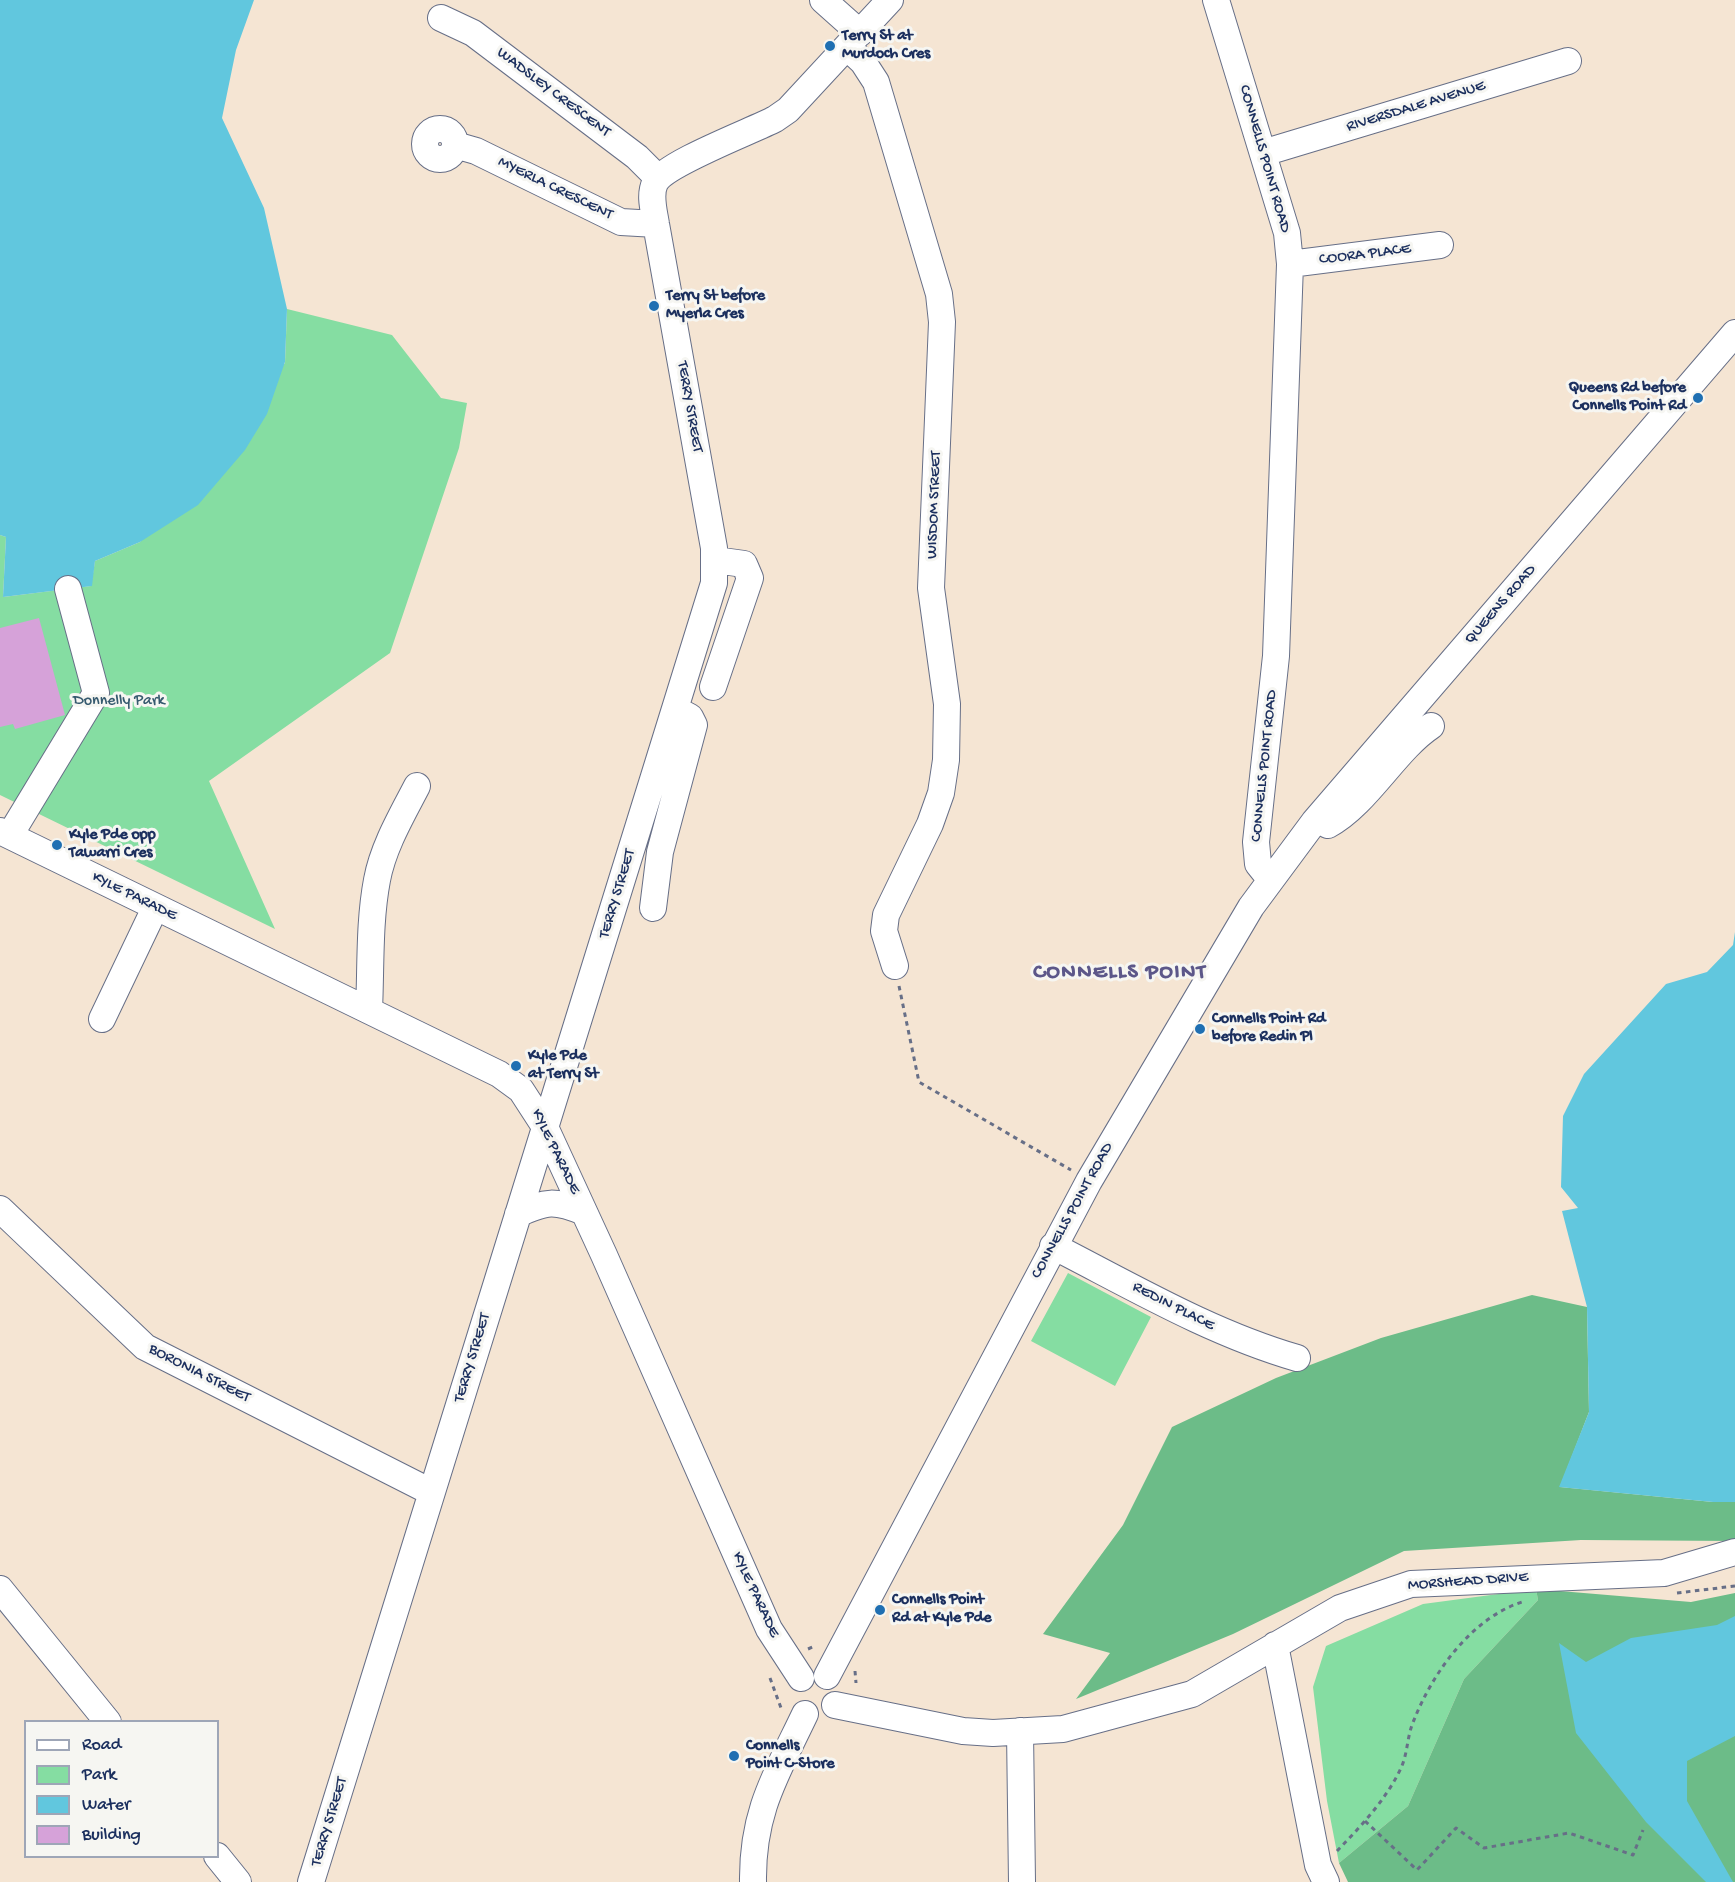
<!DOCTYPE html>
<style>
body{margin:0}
#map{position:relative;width:1735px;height:1882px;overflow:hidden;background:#f5e5d3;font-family:"Gochi Hand",sans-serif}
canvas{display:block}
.legend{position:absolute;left:24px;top:1720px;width:195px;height:138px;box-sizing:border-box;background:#f6f6f2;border:2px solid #9ea6b7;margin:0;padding:8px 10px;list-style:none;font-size:18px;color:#1b2f5e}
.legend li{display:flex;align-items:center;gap:12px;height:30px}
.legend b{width:30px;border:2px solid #9ea6b7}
</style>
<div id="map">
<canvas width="1735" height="1882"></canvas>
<ul class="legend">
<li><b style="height:8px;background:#fff"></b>Road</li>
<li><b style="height:16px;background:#85dda2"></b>Park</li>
<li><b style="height:16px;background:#61c7de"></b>Water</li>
<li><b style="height:16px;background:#d6a2d9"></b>Building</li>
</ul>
</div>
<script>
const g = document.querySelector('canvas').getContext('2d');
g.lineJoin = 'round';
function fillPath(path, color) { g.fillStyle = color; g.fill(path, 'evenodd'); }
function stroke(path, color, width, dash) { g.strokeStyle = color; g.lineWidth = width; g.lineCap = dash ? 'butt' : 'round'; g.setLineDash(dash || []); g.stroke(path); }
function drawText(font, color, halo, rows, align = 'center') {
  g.font = font + ' "Gochi Hand",sans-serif'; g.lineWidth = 6; g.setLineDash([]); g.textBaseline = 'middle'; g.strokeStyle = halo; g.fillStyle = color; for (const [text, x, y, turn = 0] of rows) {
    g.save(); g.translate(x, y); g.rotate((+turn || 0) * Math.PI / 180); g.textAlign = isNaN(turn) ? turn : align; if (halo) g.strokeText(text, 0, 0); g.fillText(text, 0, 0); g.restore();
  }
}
const green = new Path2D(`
 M287,309L392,335L441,398L467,403L459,448L390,653L209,781L275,929L0,795V535L6,537L3,597L91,586L95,561L140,542L285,363Z
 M1068,1273L1151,1317L1115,1386L1031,1341Z
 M1536,1589L1538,1600L1464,1679L1408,1806L1339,1863L1327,1801L1313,1687L1326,1646L1423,1604Z`);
const forest = new Path2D(`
 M1532,1295L1587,1307L1589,1412L1560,1487L1713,1502H1735V1541L1581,1540L1404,1551L1233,1634L1076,1699L1110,1653L1043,1634L1123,1525L1172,1427L1276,1378L1381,1338Z
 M1536,1589L1691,1602L1735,1593V1882H1348L1339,1863L1408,1806L1464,1679L1538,1600Z`);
const water = new Path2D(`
 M0,0H254L236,50L222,118L264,208L287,309L285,362L267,414L245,450L198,505L140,542L95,561L92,586L3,597L6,537L0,535Z
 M1735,932V1502H1713L1559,1487L1589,1412L1587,1307L1562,1211L1578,1208L1561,1187L1563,1116L1584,1074L1666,984L1707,972L1733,945Z
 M1735,1616V1736L1687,1761V1801L1733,1882H1706L1646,1822L1576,1733L1559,1643L1586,1662L1631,1638L1717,1625Z`);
const building = new Path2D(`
 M39,618L65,715L15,729L13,724L0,727V628Z`);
const path = new Path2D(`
 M899,986L919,1082L1071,1170
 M1677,1593L1735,1586
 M808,1649L815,1646
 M855,1671L856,1683
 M770,1678L781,1708
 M1365,1821L1417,1870L1456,1828L1484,1848L1569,1833L1633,1855L1643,1830
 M1337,1851C1361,1826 1386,1800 1401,1768C1408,1753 1407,1735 1414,1720C1433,1672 1472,1618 1522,1602`);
const minor = new Path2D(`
 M823,0L860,33
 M1216,0L1287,233L1290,264L1276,656L1256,842L1258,864L1270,879
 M441,18L473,33L637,157L658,178
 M847,47L863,62L876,82L939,294L942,322L931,588L947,704L946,760L941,793L930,824L886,915L884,931L895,966
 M425 144a15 15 0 1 1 30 0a15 15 0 1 1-30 0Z
 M455,145L476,151L621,222L656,224
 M1263,153L1568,61
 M1290,264L1440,245
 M713,687L750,578L744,564L715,560
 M1328,825C1367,804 1395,750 1431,726
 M0,831L499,1074L521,1090L545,1127L604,1255L769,1629L801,1678
 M10,835L96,693L68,589
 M653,908L660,852L694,725L690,717L675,709
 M369,1010C371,967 369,922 377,880C383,847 402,815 417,786
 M102,1019L155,908
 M0,1209L145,1347L431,1492
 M518,1214C547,1201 554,1200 584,1212
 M1053,1246C1133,1287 1211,1333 1297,1358
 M0,1589L108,1722
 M1275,1645L1318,1865L1326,1882
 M827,1676L1089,1181L1251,907L1314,822L1735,333
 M835,1705L963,1731L993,1733L1063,1729L1192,1694L1340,1608L1411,1584L1664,1573L1735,1552
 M1020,1731L1022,1882
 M217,1856L238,1882
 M311,1882L714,583V548L656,224C654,211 649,195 655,183C664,164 752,131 775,119L788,110L890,0
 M753,1882C752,1812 776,1775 805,1714`);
const markers = [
 [830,46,6,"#1f6fb2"],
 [654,306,6,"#1f6fb2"],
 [1698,398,6,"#1f6fb2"],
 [57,845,6,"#1f6fb2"],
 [1200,1029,6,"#1f6fb2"],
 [516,1066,6,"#1f6fb2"],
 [880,1610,6,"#1f6fb2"],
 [734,1756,6,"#1f6fb2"]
];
const poiNames = [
 ["Terry St at",842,37],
 ["Murdoch Cres",842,55],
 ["Terry St before",666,297],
 ["Myerla Cres",666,315],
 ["Queens Rd before",1686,389,"right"],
 ["Connells Point Rd",1686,407,"right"],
 ["Kyle Pde opp",69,836],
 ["Tawarri Cres",69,854],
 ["Connells Point Rd",1212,1020],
 ["before Redin Pl",1212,1038],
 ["Kyle Pde",528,1057],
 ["at Terry St",528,1075],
 ["Connells Point",892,1601],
 ["Rd at Kyle Pde",892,1619],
 ["Connells",746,1747],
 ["Point C-Store",746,1765]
];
const streetNames = [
 ["WADSLEY CRESCENT",553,93,37],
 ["RIVERSDALE AVENUE",1416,107,-17],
 ["CONNELLS POINT ROAD",1264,159,74],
 ["MYERLA CRESCENT",555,189,26],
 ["COORA PLACE",1365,255,-7],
 ["TERRY STREET",689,407,80],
 ["WISDOM STREET",935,505,-88],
 ["QUEENS ROAD",1501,605,-49],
 ["CONNELLS POINT ROAD",1265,766,-84],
 ["TERRY STREET",618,894,-73],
 ["KYLE PARADE",134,897,26],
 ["KYLE PARADE",555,1152,64],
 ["CONNELLS POINT ROAD",1073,1211,-61],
 ["REDIN PLACE",1173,1307,27],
 ["TERRY STREET",473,1358,-73],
 ["BORONIA STREET",199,1374,27],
 ["MORSHEAD DRIVE",1468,1582,-4],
 ["KYLE PARADE",755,1595,65],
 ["TERRY STREET",330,1822,-73]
];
const parkNames = [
 ["Donnelly Park",119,702]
];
const districtNames = [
 ["CONNELLS POINT",1120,974]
];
fillPath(green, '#85dda2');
fillPath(forest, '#6cbc88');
fillPath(water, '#61c7de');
fillPath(building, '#d6a2d9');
stroke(minor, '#676f87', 28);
stroke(path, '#676f87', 3, [4.5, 4.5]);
stroke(minor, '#fff', 26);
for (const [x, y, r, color] of markers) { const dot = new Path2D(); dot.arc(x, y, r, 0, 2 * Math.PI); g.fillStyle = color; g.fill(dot); stroke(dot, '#f6f6f2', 2); }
drawText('bold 16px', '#1b2f5e', '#f6f6f2', poiNames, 'left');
drawText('16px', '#1b2f5e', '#f6f6f2', streetNames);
drawText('16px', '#365a6f', '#f6f6f2', parkNames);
g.letterSpacing = '1.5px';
drawText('bold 22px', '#5c5789', '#f6f6f2', districtNames);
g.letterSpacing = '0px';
</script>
